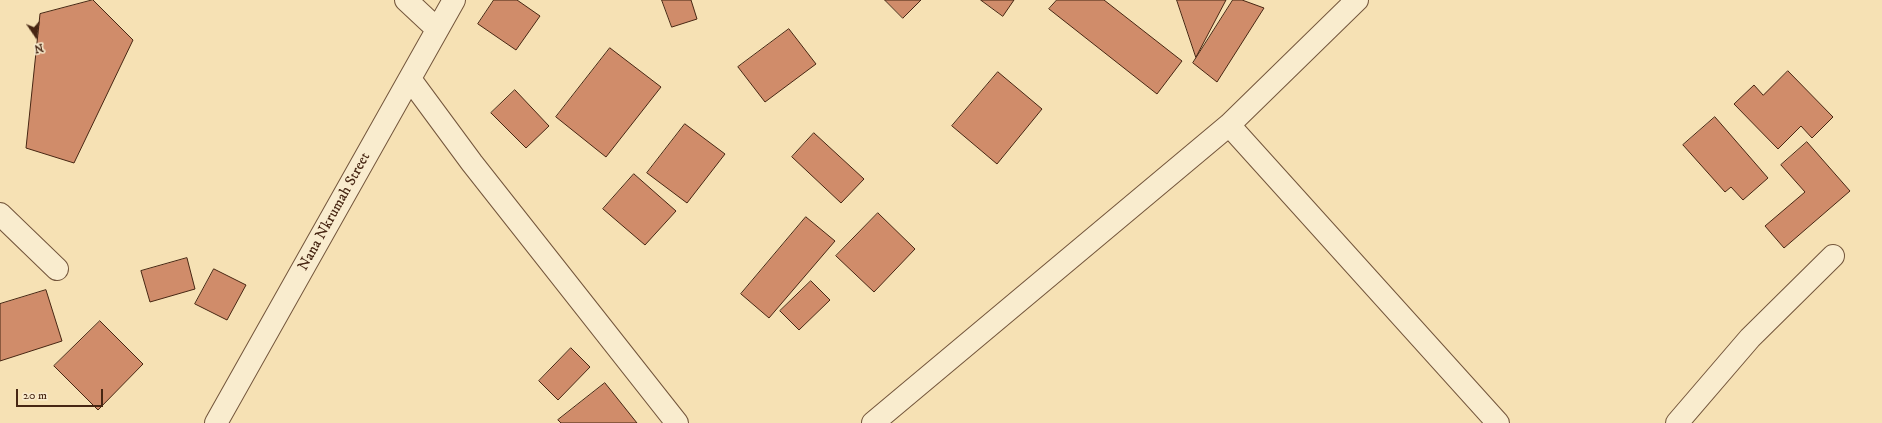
<!DOCTYPE html>
<style>
body{margin:0}
#map{position:relative;width:1882px;height:423px;overflow:hidden;background:#f6e1b4;font-family:"IM FELL DW Pica",serif}
canvas{display:block}
.north{position:absolute;left:16px;top:16px;width:40px;height:40px;-webkit-text-stroke:3px #f9ecce;paint-order:stroke;rotate:167deg;font-size:11px;font-weight:700;line-height:16px;text-align:center;color:#472613}
.north::after{content:'';display:block;margin:auto;width:14px;height:18px;background:#472613;clip-path:polygon(50% 0,100% 100%,50% 72%,0 100%)}
.scale{position:absolute;left:16px;top:389px;width:87px;height:18px;box-sizing:border-box;border:2px solid #472613;border-top:0;padding-left:5px;font-size:12px;line-height:14px;white-space:nowrap;color:#472613;-webkit-text-stroke:3px #f9ecce;paint-order:stroke}
</style>
<div id="map">
<canvas width="1882" height="423"></canvas>
<div class="north">N</div>
<div class="scale">20 m</div>
</div>
<script>
const g = document.querySelector('canvas').getContext('2d');
g.lineJoin = 'round';
function fillPath(path, color) { g.fillStyle = color; g.fill(path, 'evenodd'); }
function stroke(path, color, width, dash) { g.strokeStyle = color; g.lineWidth = width; g.lineCap = dash ? 'butt' : 'round'; g.setLineDash(dash || []); g.stroke(path); }
function drawText(font, color, halo, rows, align = 'center') {
  g.font = font + ' "IM FELL DW Pica",serif'; g.lineWidth = 3; g.setLineDash([]); g.textBaseline = 'middle'; g.strokeStyle = halo; g.fillStyle = color; for (const [text, x, y, turn = 0] of rows) {
    g.save(); g.translate(x, y); g.rotate((+turn || 0) * Math.PI / 180); g.textAlign = isNaN(turn) ? turn : align; if (halo) g.strokeText(text, 0, 0); g.fillText(text, 0, 0); g.restore();
  }
}
const building = new Path2D(`
 M93,0L133,40L74,163L26,148L40,14Z
 M494,0H517L540,16L516,50L478,24Z
 M662,0H691L697,19L672,27Z
 M885,0H921L903,18Z
 M981,0H1014L1003,16Z
 M1057,0H1104L1182,61L1157,94L1049,9Z
 M1177,0H1226L1196,57Z
 M1233,0H1242L1264,8L1217,82L1193,63Z
 M789,29L816,64L765,102L738,67Z
 M610,48L661,87L606,157L556,117Z
 M1788,71L1833,117L1812,138L1801,126L1778,149L1734,104L1754,85L1763,95Z
 M998,72L1042,109L997,164L952,126Z
 M515,90L549,126L526,148L491,113Z
 M1715,117L1768,178L1743,200L1731,187L1725,192L1683,145Z
 M685,124L725,154L687,203L647,173Z
 M814,133L864,179L841,203L792,157Z
 M1807,142L1850,191L1784,248L1765,226L1805,192L1781,165Z
 M634,174L676,211L645,245L603,209Z
 M878,213L915,249L874,292L836,256Z
 M806,217L835,241L769,318L741,294Z
 M187,258L195,289L150,302L141,271Z
 M214,269L246,285L227,320L195,304Z
 M811,281L830,300L799,330L780,311Z
 M46,290L62,341L0,361V304Z
 M100,321L143,364L98,410L54,366Z
 M571,348L590,367L558,400L539,381Z
 M605,383L637,423H561L558,420Z`);
const street = new Path2D(`
 M406,0L437,29
 M410,79L472,163L677,423
 M1229,125L1498,423
 M0,214L57,269
 M216,423L454,0
 M873,423L1229,125L1357,0
 M1677,423L1750,338L1833,256`);
const streetNames = [
 ["Nana Nkrumah Street",335,212,-61]
];
fillPath(building, '#d08c6a');
stroke(building, '#472613', 1);
stroke(street, '#73553b', 24);
stroke(street, '#f9ecce', 22);
drawText('15px', '#472613', '#f9ecce', streetNames);
</script>
